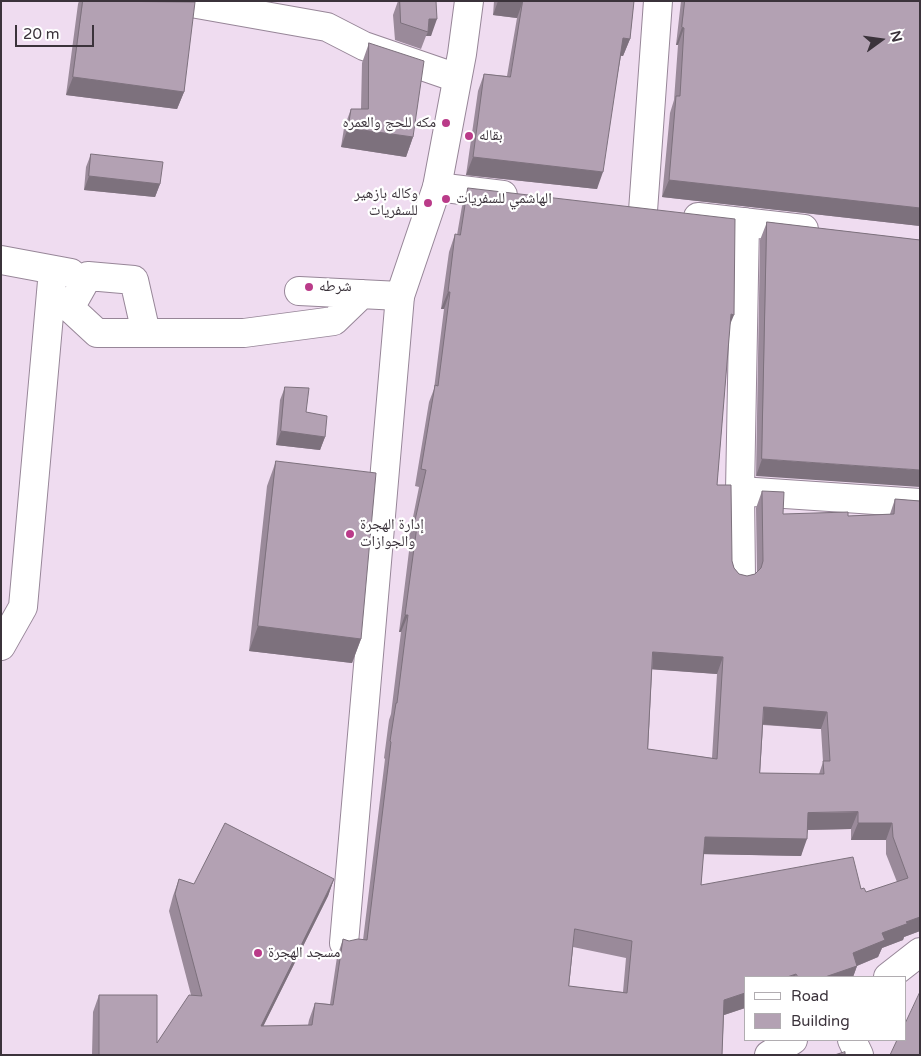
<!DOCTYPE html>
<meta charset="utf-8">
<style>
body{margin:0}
#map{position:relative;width:921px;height:1056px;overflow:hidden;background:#efdcf0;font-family:"Varela Round",sans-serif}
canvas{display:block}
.frame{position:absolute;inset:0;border:2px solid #3b333b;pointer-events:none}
.legend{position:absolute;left:744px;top:976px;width:162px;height:65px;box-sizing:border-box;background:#fff;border:1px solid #b1adb1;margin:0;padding:6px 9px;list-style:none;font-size:15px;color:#3b333b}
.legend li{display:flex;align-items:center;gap:10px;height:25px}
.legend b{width:25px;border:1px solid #b1adb1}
.north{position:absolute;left:856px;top:15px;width:50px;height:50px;-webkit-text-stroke:4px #fff;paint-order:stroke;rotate:76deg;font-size:14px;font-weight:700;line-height:20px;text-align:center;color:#3b333b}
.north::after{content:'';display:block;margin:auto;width:18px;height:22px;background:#3b333b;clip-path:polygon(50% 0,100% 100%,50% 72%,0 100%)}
.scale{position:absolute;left:15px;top:25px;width:79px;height:22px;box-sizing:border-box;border:2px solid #3b333b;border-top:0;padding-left:6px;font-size:15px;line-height:18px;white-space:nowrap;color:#3b333b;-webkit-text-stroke:4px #fff;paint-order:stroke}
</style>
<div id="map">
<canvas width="921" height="1056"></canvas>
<div class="frame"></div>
<ul class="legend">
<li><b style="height:6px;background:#fff"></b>Road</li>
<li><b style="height:14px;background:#b3a1b3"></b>Building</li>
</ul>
<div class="north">N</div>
<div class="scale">20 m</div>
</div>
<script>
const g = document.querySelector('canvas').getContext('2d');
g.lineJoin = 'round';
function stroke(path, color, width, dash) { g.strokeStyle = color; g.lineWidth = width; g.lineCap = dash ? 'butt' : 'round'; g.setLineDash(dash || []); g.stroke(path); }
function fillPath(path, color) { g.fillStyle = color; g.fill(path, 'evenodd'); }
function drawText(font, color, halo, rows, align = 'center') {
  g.font = font + ' "Varela Round","Noto Naskh Arabic",sans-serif'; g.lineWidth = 4.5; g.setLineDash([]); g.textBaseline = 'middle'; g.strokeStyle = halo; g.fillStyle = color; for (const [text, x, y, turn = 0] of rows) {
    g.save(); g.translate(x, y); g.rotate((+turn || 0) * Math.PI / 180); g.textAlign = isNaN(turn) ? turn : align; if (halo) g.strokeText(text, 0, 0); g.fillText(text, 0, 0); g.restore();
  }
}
const minor = new Path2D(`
 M180,1L327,27L364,46L457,78
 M437,187L503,195
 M643,211L658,1
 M698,217L804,229
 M1,260L71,273
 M299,291L400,296
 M146,333L134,280L88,276L70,308L97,333H244L334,321L362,294
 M740,491L920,503
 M741,578L740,491L745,222
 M1,646L23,607L53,270
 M888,977L920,952
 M852,1040L859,1055
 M769,1055L793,1040`);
const tertiary = new Path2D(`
 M344,943L400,296L437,187L462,54L469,1`);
const wall = new Path2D(`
 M79,1H192L184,92L177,109L66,95L78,4Z
 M398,1H436L431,36H426L421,49L395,40L393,15Z
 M494,1H634L630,39L623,56H621L597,189L466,175L478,91L484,74L507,76L517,18L493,15Z
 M681,1H920V226L662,197L670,113L674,100L678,45H676Z
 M369,43L413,137L406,157L341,147L344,128L351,109H361L362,63Z
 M91,154L160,184L155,197L84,190L86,167Z
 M468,188L730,324L717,485L732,561L734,568L739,574L747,576L755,574L757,573L756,508L762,491L783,514L848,516L890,514L895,499L920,501V931L904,937L903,940L882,948L878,957L857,966L853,977H745V1008L724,1015L722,1055H92L93,1012L99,995L157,1043L191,995L169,911L173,896L179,879L194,884L334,879L328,896L263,1026L308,1025L309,1020L315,1003L330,1004L337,957L343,939L349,941L363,940L385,759L384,758L389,720L391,714L401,632H399L410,543L408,542L419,487L415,486L429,402L434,389L444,309H441L449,252L455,234L457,235L462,206ZM652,669L717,674L712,758L648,749ZM763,725L821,729L823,762L819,774L760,773ZM851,829V840H886V854L897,882L866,892L861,889L701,885L703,854L801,856L808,830ZM573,947L626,958L623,992L569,986Z
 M767,222L920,240L756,476L760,240Z
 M285,387L306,412L325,437L320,450L276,445L280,400Z
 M276,461L361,639L352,663L249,651L267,486Z`);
const shadedWall = new Path2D(`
 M498,1H523L517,18L493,15Z
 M429,19H437L431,36H426L428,32Z
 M682,27L684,28L678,45H676Z
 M623,38L630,39L623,56L617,55Z
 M73,77L184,92L177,109L66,95Z
 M348,128L413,137L406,157L341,147Z
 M473,157L603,172L597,189L466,175Z
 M89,176L160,184L155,197L84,190Z
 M669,180L920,208V226L662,197Z
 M448,292H450L444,309H441Z
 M731,314L734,315L727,332Z
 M281,431L325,437L320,450L276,445Z
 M762,459L920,470V487L756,476Z
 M405,615H408L401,632H399Z
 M258,626L361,639L352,663L249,651Z
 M653,652L723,657L717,674L647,669Z
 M764,707L827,712L821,729L758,724Z
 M858,812L851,829L802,830L808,813Z
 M858,823H892L886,840H851Z
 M705,837L807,839L801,856L698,854Z
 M334,879L328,896L255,1043L261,1026Z
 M920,917V931L904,937L903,940L882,948L878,957L854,967L857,966L853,977H825L853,953L882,933L906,922Z
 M796,974L795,977H787Z
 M745,993V1008L718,1017L724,1000Z`);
const building = new Path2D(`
 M83,1L195,2L184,92L73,77Z
 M400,1H436L437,19H429L428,32L401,23Z
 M523,1H634L630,39L623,38L603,172L473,157L484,74L510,77Z
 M685,1H920V208L669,180L676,96H680L684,28L682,27Z
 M369,43L424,61L413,137L348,128L351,109H368Z
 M91,154L163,162L160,184L89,176Z
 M468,188L735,219L734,315L731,314L717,485H731L732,561L734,568L739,574L747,576L755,574L761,568L763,561L762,491L784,492L783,514L848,512V516L894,514L895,499L920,501V917L906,922L909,923L882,933L885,940L853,953L857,966L825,977H798L796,974L787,977H745V993L724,1000L722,1055H99V995H157V1043L189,995L202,996L175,894L179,879L194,884L225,823L334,879L261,1026L312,1025L315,1003L333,1005L343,939L349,941L358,939L367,940L391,742L390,741L396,703H397L408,615H405L417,526L414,525L426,470L421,469L435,385L438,386L450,292H448L455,234L460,235ZM653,652L723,657L717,759L648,749ZM764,707L827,712L830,761H823L824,774L760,773ZM858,812V823H892L893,837L908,878L866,892L864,888L861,889L853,857L701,885L705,837L807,839L808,813ZM575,929L632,941L627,993L569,986Z
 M767,222L920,240V470L762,459Z
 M285,387L309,388L306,412L327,416L325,437L281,431Z
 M276,461L376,473L361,639L258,626Z
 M920,992V1055H890L897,1040H905V1024Z
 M845,1052V1055H835Z`);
const markers = [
 [446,123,5,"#ba3b89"],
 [469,136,5,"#ba3b89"],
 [446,199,5,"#ba3b89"],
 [428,203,5,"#ba3b89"],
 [309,287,5,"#ba3b89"],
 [350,534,5,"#ba3b89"],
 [258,953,5,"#ba3b89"]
];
const poiNames = [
 ["مكه للحج والعمره",436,123,"right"],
 ["بقاله",479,136],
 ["وكاله بازهير",418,194,"right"],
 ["للسفريات",418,211,"right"],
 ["الهاشمي للسفريات",456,199],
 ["شرطه",319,287],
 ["إدارة الهجرة",360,525],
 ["والجوازات",360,542],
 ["مسجد الهجرة",268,953]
];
stroke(minor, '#978698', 30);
stroke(tertiary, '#978698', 30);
stroke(minor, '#fff', 28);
stroke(tertiary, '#fff', 28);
fillPath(wall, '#9a8a9a');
fillPath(shadedWall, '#7d717d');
fillPath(building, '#b3a1b3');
stroke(building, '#7d717d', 1);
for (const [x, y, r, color] of markers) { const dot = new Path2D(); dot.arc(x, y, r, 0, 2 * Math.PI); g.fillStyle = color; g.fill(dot); stroke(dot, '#fff', 2); }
drawText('15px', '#3b333b', '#fff', poiNames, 'left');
</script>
